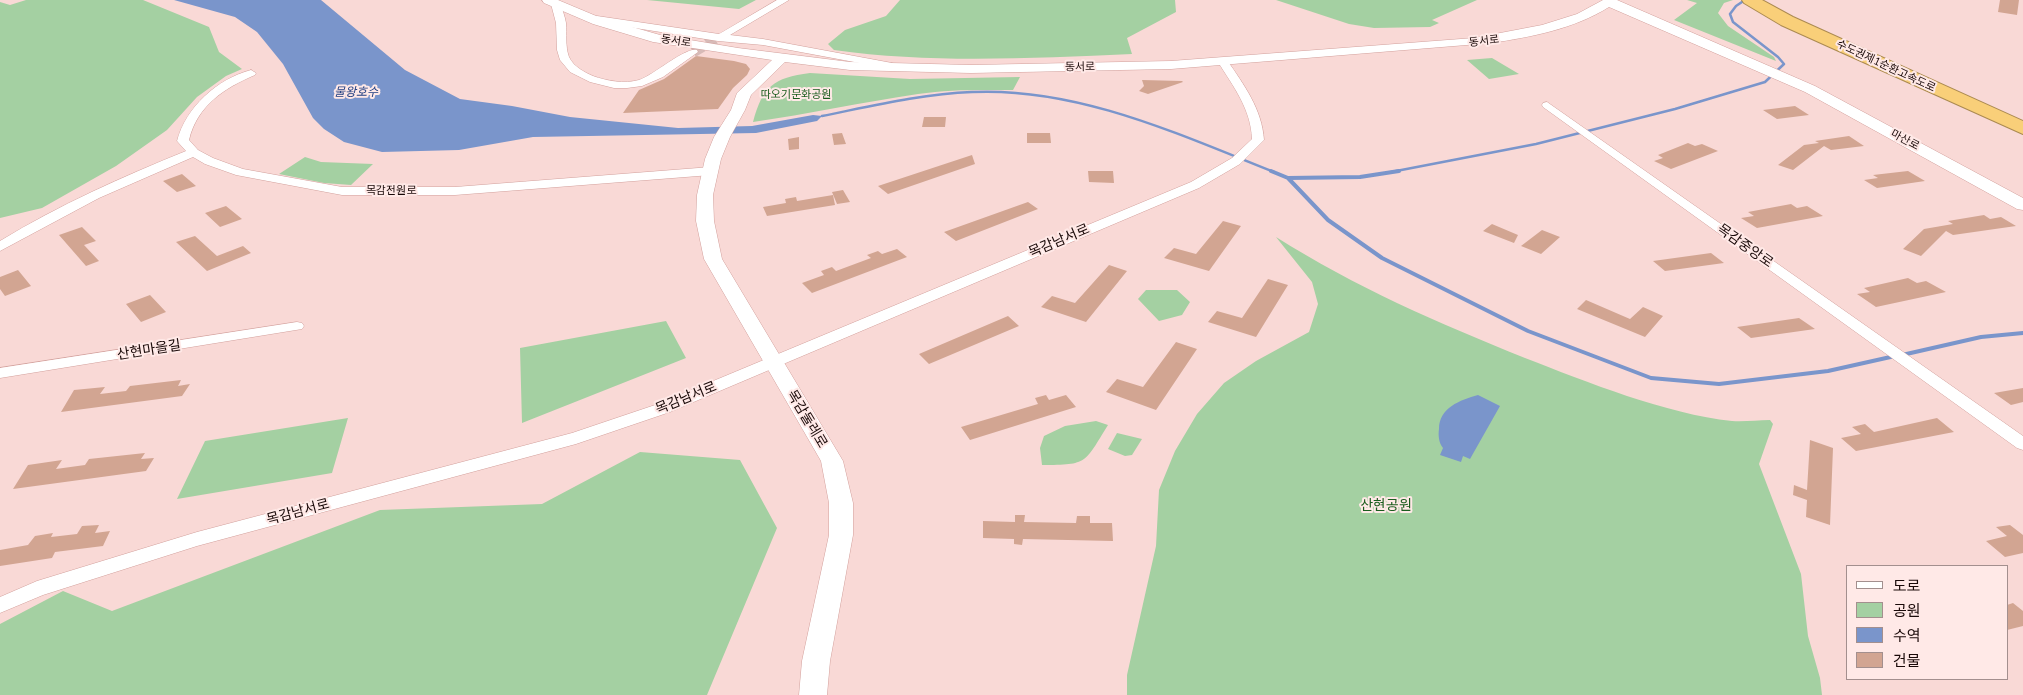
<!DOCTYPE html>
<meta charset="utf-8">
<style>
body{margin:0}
#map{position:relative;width:2023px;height:695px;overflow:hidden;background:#f9d9d6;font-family:Mulish,"Noto Sans KR",sans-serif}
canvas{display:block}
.legend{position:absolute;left:1846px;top:565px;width:162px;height:115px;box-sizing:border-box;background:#ffe9e7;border:1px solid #a38f8e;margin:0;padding:6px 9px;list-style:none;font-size:15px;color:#190908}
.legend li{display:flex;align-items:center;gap:10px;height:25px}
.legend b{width:25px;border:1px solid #a38f8e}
</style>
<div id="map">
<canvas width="2023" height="695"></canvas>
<ul class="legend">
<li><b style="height:6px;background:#fff"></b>도로</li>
<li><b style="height:14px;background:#a4d0a2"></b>공원</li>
<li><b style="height:14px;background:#7a95cb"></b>수역</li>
<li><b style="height:14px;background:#d2a592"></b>건물</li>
</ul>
</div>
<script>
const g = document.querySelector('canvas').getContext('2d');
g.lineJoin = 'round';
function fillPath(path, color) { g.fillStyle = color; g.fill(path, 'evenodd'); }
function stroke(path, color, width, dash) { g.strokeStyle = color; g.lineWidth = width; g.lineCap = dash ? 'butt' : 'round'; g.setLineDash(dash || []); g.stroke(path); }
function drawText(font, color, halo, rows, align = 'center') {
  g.font = font + ' Mulish,"Noto Sans KR",sans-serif'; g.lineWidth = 4; g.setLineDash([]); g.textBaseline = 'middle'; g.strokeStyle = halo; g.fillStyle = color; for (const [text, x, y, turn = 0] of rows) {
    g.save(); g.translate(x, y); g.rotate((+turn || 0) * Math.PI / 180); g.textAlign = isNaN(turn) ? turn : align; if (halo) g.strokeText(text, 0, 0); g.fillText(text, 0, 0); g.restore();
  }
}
const green = new Path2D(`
 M26,0H143L209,27L219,52L242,69L226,76L197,97L167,130L116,166L42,208L0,218V2L10,5Z
 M647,0H756L739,9Z
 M900,0H1175L1176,12L1127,38L1132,54C1033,58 933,64 834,50L828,44L845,30L886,16Z
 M1276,0H1477L1432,20L1439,23L1430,27L1374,28L1349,24Z
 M1687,0H1733L1724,3L1718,13L1728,26L1774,57L1776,61L1674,20L1697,3Z
 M1492,58L1519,74L1489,79L1467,60Z
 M810,73L910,79L1020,77L1013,90C982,90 950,89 918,94C863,102 808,114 753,122C763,86 773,78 810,73Z
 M305,157L321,162L373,164L351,185L324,183L279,174Z
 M1276,237C1355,287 1438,323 1525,358C1587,382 1666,414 1732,421C1744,422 1757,420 1770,420L1773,424L1759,464L1801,574L1808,636L1820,678L1822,695H1127V675L1156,546L1159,490L1175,451L1197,414L1224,383L1256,361L1309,332L1318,304L1312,282Z
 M1146,290H1177L1190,302L1182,315L1159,321L1138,299Z
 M666,321L686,358L522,423L520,348Z
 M348,418L332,473L177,499L205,441Z
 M1096,421L1108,425C1084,463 1089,465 1042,465L1040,448L1044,436L1065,426Z
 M1117,433L1142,439L1132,455L1125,456L1108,449Z
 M640,452L740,460L777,528L707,695H0V624L63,591L112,611L380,510L542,504Z`);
const water = new Path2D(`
 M174,0H321L405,70L460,99L512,106L570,117L678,128L752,126L813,115L822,116L817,121L756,133L533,137L459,150L382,152L344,142L324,129L313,118L283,64L257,32L235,17Z
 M1478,395L1500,406L1470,459L1463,456L1461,462L1440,455L1443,448C1439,443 1438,436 1439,429C1439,408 1460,400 1478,395Z`);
const streamFar1 = new Path2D(`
 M822,116C872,106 921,94 972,92C1077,87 1178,134 1274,172
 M1391,172L1536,144L1675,109L1765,82L1784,64L1778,57L1733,22L1730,14L1736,6L1745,0`);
const stream = new Path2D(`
 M1271,171L1288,178L1360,177L1399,171
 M1288,178L1328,220L1382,258L1528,331L1651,378L1719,384L1828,371L1895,356
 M1902,355L1981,337L2023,333`);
const building = new Path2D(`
 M2000,0H2019L2017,15L1998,12Z
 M696,56L734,61L746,64L750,69L747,75L733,88L718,109L623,113L639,90L664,79Z
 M1142,80L1182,81L1183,82L1148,94L1139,91L1144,86Z
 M1795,106L1809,115L1777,119L1763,110Z
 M924,117H946L945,127H922Z
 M842,133L846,144L834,145L832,134Z
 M1027,133H1050L1051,143H1027Z
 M1849,136L1864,146L1831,150L1824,146L1793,170L1778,165L1804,145L1819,143L1815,141Z
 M799,137V149L789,150L788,139Z
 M1688,143L1695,146L1702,144L1718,151L1671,169L1654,161L1663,158L1658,155Z
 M972,155L975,164L888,194L878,186Z
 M1088,171H1113L1114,183L1089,182Z
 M1908,171L1925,181L1877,188L1864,180L1878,178L1873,175Z
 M182,174L196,186L177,192L163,181Z
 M843,190L850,202L837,204L832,192Z
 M833,195L835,205L767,216L763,207L786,203L785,199L796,197L797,201Z
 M1028,202L1038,209L956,241L944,232Z
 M1791,204L1797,208L1807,206L1823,216L1757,228L1741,218L1754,216L1748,212Z
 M226,206L242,219L220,227L205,213Z
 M1984,215L1990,219L2001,217L2016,226L1953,235L1946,231L1921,256L1903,249L1924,229L1953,224L1948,221Z
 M1223,221L1241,226L1209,271L1164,258L1174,248L1196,254Z
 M1492,224L1518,235L1514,243L1483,231Z
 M82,227L96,241L84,245L99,261L86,266L59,235Z
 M1542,230L1560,237L1541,254L1521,246Z
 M195,236L217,256L243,246L251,253L207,271L176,242Z
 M897,249L907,257L812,293L802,283L824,275L821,271L832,267L836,271L871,258L867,255L878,251L882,254Z
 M1711,253L1724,263L1665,271L1653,261Z
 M1109,265L1127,271L1086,322L1041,307L1052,296L1075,303Z
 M18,270L31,286L5,296L0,289V277Z
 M1908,278L1917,283L1926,281L1946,292L1876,307L1857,294L1870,292L1864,288Z
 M1268,279L1288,285L1256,337L1208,322L1217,311L1242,318Z
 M150,295L166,312L141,322L126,304Z
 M1586,300L1630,319L1643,307L1663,316L1645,337L1577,309Z
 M1008,316L1019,326L929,364L919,354Z
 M1799,318L1815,329L1751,338L1737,327Z
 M1176,342L1197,349L1156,410L1106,392L1117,379L1143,387Z
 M181,380L178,386L190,384L182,396L61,412L74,390L105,387L100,394L126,391L130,386Z
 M2023,388V402L2011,405L1994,393Z
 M1046,395L1049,400L1066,395L1076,407L970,440L961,427L1038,404L1035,398Z
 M1937,418L1954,432L1856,451L1841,438L1861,434L1852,427L1865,424L1874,432Z
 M1810,440L1833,448L1830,525L1806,517L1807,500L1793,495L1794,485L1807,490Z
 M145,453L141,459L154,458L146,471L13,489L28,465L62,460L56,469L85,465L89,459Z
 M1015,515H1025L1024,522L1076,523L1077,516H1090V523H1112L1113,541L1023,539L1022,545L1014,544V539L983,538V521L1015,522Z
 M99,525L95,533L110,531L103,546L55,552L52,558L0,566V550L28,545L35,536L53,533L51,537L77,534L82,526Z
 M2010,525L2023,535V553L2005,557L1986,541L2007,536L1996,527Z
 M2013,603L2023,611V626L2007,630V605Z`);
const streetTunnel = new Path2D(`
 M693,52L715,39`);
const street = new Path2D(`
 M777,0H789L730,35L763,39L892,63L897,66L892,69L763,45L718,41L597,22L592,19L597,16L719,34Z
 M556,1L561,4C562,10 565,16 566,23C567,34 565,46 569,57C574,67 584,72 593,76C607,81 624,84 639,80C654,75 685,47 697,50L698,52L663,77L642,86L627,88H614L590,82L570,72L560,60L557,50L556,23L551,4Z
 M1223,59L1227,60C1244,85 1262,109 1264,140L1240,164L1199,188L670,412L576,444L197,546L43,595L0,613V597L37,581L197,532L572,433L658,404L1191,182L1232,158L1252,139C1251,109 1233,86 1218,62Z
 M251,70L256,73L255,75C224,88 197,106 189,140L198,150L213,158L243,169L342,187H455L711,167L717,171L711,175L455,195H342L236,175L205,164L193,157L99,198L0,251V241C59,205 122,177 186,151L177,141C186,107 217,79 251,70Z
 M1547,102L2023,436V450L2017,448L1543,107L1542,105L1543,103Z
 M297,322L302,323L304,326L302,329L0,378V368Z`);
const secondary = new Path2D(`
 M542,0H558L601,18L660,35L738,48L850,62L971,65L1171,61L1474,38L1542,25L1577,14L1603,0H1617L1815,86L2023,198V210L2017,209L1805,92L1609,7C1574,29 1531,37 1491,43L1171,69L971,73L850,70L785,62L751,95L745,110L730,137L721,159L713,195L714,221L722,259L843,461L853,503V535L830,661L827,695H799L802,661L829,535V503L821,461L704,259L696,221L697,195L705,159L714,137L731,110L737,93L772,60L653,42L593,24L544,3Z`);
const highway = new Path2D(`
 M1742,0H1762L1793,17L2023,121V134L1781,25L1744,3Z`);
const farStreetnames = [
 ["동서로",676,41,9],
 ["동서로",1484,41,-7],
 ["수도권제1순환고속도로",1886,66,25],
 ["동서로",1080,67,-1],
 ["마산로",1905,140,28],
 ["목감전원로",391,191]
];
const farParknames = [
 ["따오기문화공원",796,95]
];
const farWaternames = [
 ["물왕호수",356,92]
];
const streetNames = [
 ["목감남서로",1059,241,-23],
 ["목감중앙로",1745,246,35],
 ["산현마을길",149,350,-9],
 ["목감남서로",686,398,-22],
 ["목감둘레로",807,419,59],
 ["목감남서로",298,512,-15]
];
const parkNames = [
 ["산현공원",1386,506]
];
fillPath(green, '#a4d0a2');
fillPath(water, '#7a95cb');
stroke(streamFar1, '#7a95cb', 2.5);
stroke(stream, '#7a95cb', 4);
fillPath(building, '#d2a592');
stroke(streetTunnel, '#d7bab7', 11, [11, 5]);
stroke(street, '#d2a09c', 1);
stroke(secondary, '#d2a09c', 1);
stroke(highway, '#ab8a51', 2);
fillPath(street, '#fff');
fillPath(secondary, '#fff');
fillPath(highway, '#f9cf79');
drawText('11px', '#190908', '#ffe9e7', farStreetnames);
drawText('11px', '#1a5c1d', '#ffe9e7', farParknames);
drawText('italic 12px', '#234082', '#ffe9e7', farWaternames);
drawText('14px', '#190908', '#ffe9e7', streetNames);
drawText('14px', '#1a5c1d', '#ffe9e7', parkNames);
</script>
